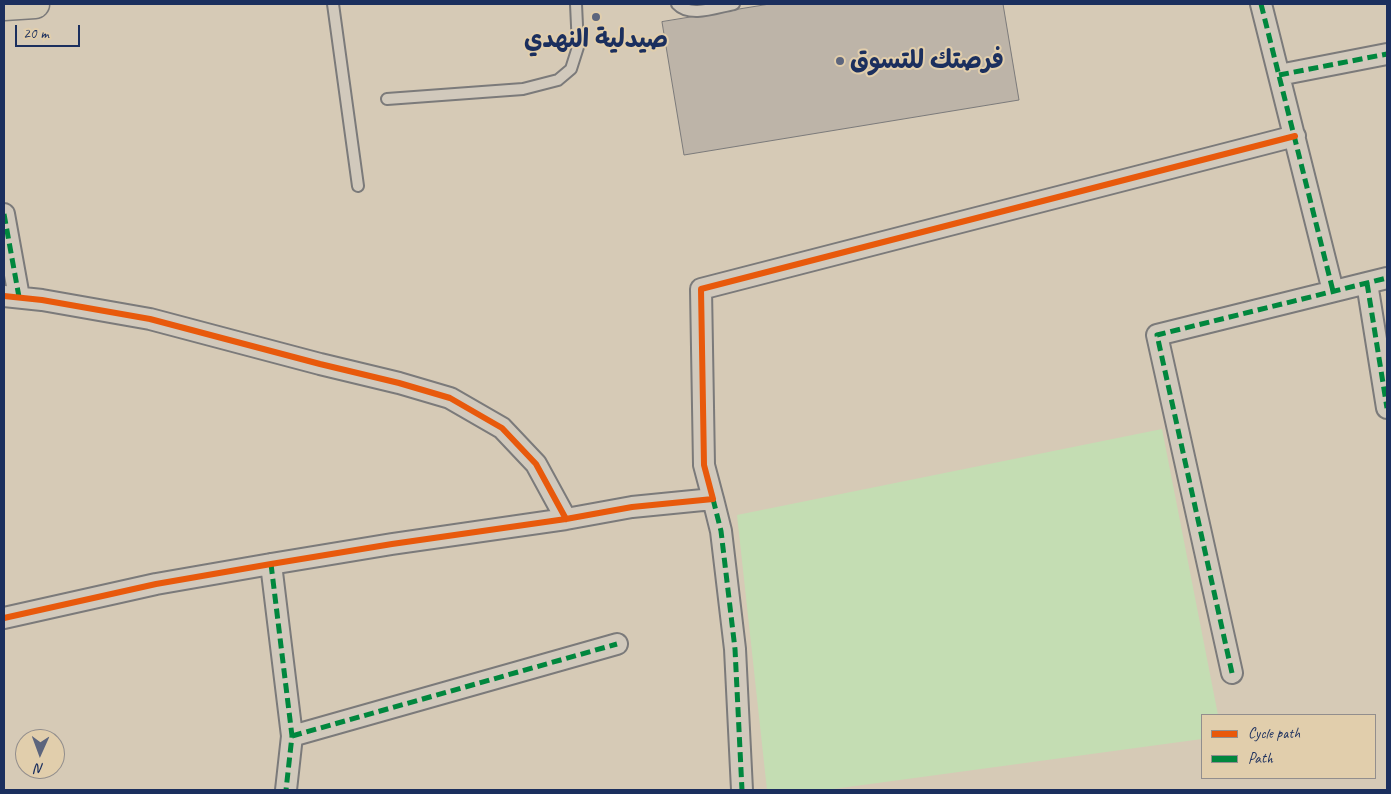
<!DOCTYPE html>
<meta charset="utf-8">
<style>
body{margin:0}
#map{position:relative;width:1391px;height:794px;overflow:hidden;background:#d6cab6;font-family:Caveat,sans-serif}
canvas{display:block}
.frame{position:absolute;inset:0;border:5px solid #1b2f5e;pointer-events:none}
.legend{position:absolute;left:1201px;top:714px;width:175px;height:65px;box-sizing:border-box;background:#e1ceac;border:1px solid #928e8d;margin:0;padding:6px 9px;list-style:none;font-size:15px;color:#1b2f5e}
.legend li{display:flex;align-items:center;gap:10px;height:25px}
.legend b{width:25px;border:1px solid #928e8d}
.north{position:absolute;left:15px;top:729px;width:50px;height:50px;box-sizing:border-box;background:#e1ceac;border:1px solid #928e8d;border-radius:50%;rotate:182deg;font-size:14px;font-weight:700;line-height:20px;text-align:center;color:#1b2f5e}
.north::after{content:'';display:block;margin:auto;width:18px;height:22px;background:#5c657d;clip-path:polygon(50% 0,100% 100%,50% 72%,0 100%)}
.scale{position:absolute;left:15px;top:25px;width:65px;height:22px;box-sizing:border-box;border:2px solid #1b2f5e;border-top:0;padding-left:6px;font-size:15px;line-height:18px;white-space:nowrap;color:#1b2f5e;-webkit-text-stroke:4px #e1ceac;paint-order:stroke}
</style>
<div id="map">
<canvas width="1391" height="794"></canvas>
<div class="frame"></div>
<ul class="legend">
<li><b style="height:6px;background:#e8590c"></b>Cycle path</li>
<li><b style="height:6px;background:#00873e"></b>Path</li>
</ul>
<div class="north">N</div>
<div class="scale">20 m</div>
</div>
<script>
const g = document.querySelector('canvas').getContext('2d');
g.lineJoin = 'round';
function fillPath(path, color) { g.fillStyle = color; g.fill(path, 'evenodd'); }
function stroke(path, color, width, dash) { g.strokeStyle = color; g.lineWidth = width; g.lineCap = dash ? 'butt' : 'round'; g.setLineDash(dash || []); g.stroke(path); }
function drawText(font, color, halo, rows, align = 'center') {
  g.font = font + ' Caveat,"Playpen Sans Arabic",sans-serif'; g.lineWidth = 4; g.setLineDash([]); g.textBaseline = 'middle'; g.strokeStyle = halo; g.fillStyle = color; for (const [text, x, y, turn = 0] of rows) {
    g.save(); g.translate(x, y); g.rotate((+turn || 0) * Math.PI / 180); g.textAlign = isNaN(turn) ? turn : align; if (halo) g.strokeText(text, 0, 0); g.fillText(text, 0, 0); g.restore();
  }
}
const green = new Path2D(`
 M1162,429L1218,715H1202V739L826,790H767L737,515Z`);
const building = new Path2D(`
 M770,4H1003L1019,100L684,155L662,22Z`);
const lane = new Path2D(`
 M333,4L358,186
 M677,4C690,18 717,7 734,4
 M387,99L523,89L558,80L571,69L578,47L576,4`);
const street = new Path2D(`
 M1261,4L1333,291
 M1279,75L1387,54
 M4,214L19,297
 M1367,283L1387,408
 M4,296L42,300L150,319L320,364L399,383L450,398L502,428L536,464L566,519
 M713,499L721,531L735,649L742,790
 M271,564L292,736L286,790
 M4,618L156,584L271,564L392,544L566,519L632,507L713,499L704,465L701,289L1295,136
 M1232,673L1157,335L1387,278
 M292,736L617,644`);
const highway = new Path2D(`
 M4,6L35,4`);
const quiet = new Path2D(`
 M1261,4L1333,291
 M1279,75L1387,54
 M4,214L19,297
 M1367,283L1387,408
 M713,499L721,531L735,649L742,790
 M271,564L292,736L286,790
 M1232,673L1157,335L1387,278
 M292,736L617,644`);
const cycleway = new Path2D(`
 M4,296L42,300L150,319L320,364L399,383L450,398L502,428L536,464L566,519
 M4,618L156,584L271,564L392,544L566,519L632,507L713,499L704,465L701,289L1295,136`);
const markers = [
 [596,17,5,"#5c657d"],
 [840,61,5,"#5c657d"]
];
const poiNames = [
 ["صيدلية النهدي",596,40],
 ["فرصتك للتسوق",850,61,"left"]
];
fillPath(green, '#c4ddb3');
fillPath(building, '#bdb4a8');
stroke(building, '#7b7a7a', 1);
stroke(lane, '#7b7a7a', 14);
stroke(street, '#7b7a7a', 24);
stroke(highway, '#7b7a7a', 31);
stroke(lane, '#d1c9bc', 10);
stroke(street, '#d1c9bc', 20);
stroke(highway, '#d2c9b5', 28);
stroke(quiet, '#00873e', 5, [10, 5]);
stroke(cycleway, '#e8590c', 6);
for (const [x, y, r, color] of markers) { const dot = new Path2D(); dot.arc(x, y, r, 0, 2 * Math.PI); g.fillStyle = color; g.fill(dot); stroke(dot, '#e1ceac', 2); }
drawText('bold 25px', '#1b2f5e', '#e1ceac', poiNames);
</script>
